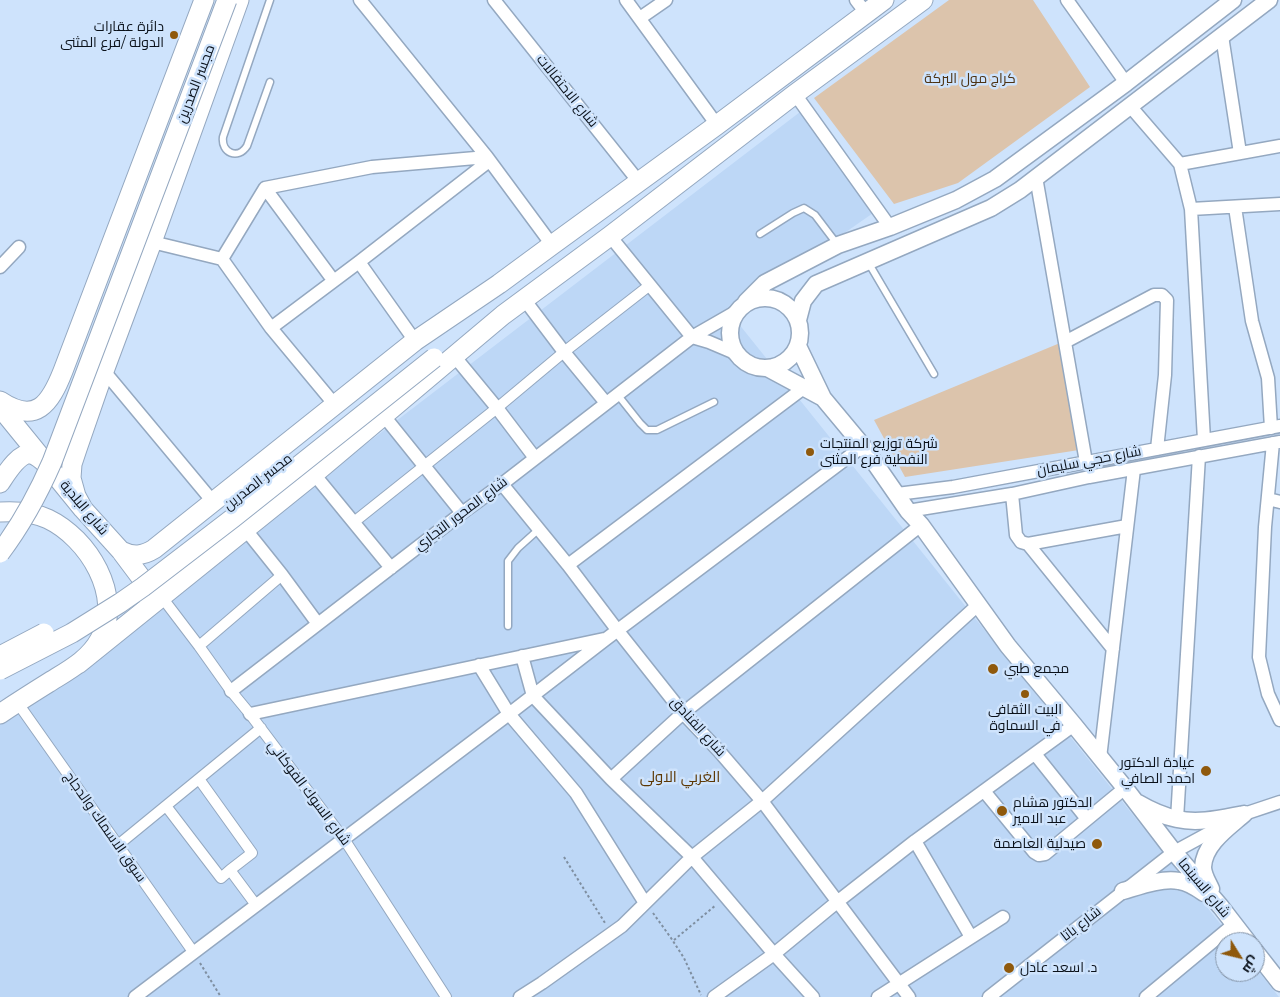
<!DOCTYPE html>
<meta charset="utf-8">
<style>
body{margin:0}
#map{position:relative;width:1280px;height:997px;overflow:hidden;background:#cee3fc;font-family:Montserrat,Cairo,sans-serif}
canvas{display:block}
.north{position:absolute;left:1215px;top:932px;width:50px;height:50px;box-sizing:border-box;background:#cee3fc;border:1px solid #808fa2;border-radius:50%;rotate:126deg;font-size:14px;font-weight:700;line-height:20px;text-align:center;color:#0b121b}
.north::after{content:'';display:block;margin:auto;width:18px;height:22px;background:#8f590c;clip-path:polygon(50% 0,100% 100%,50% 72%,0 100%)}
</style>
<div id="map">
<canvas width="1280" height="997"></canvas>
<div class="north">ش</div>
</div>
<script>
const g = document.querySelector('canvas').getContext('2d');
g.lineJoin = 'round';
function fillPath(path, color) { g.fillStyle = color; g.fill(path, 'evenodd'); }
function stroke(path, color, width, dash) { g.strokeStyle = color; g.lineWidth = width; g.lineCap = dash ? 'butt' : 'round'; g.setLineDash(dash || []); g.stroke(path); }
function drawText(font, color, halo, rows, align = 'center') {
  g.font = font + ' Montserrat,Cairo,sans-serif'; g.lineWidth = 5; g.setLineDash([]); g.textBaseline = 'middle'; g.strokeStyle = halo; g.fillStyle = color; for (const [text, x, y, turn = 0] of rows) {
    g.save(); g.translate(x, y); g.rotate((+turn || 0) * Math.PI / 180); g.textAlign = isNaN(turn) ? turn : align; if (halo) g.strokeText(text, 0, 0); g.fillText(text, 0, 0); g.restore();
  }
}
const built = new Path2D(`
 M800,112L876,211L730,313L1235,942H1225V972H1255V967L1279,997H0V724Z`);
const green = new Path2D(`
 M949,0H1033L1090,87L958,183L894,204L814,98Z
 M1060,343L1079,450L905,477L874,420Z`);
const path = new Path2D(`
 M564,857L605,923
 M653,913L671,938L684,958L701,995
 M674,940L716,905
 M200,963L221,997`);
const service = new Path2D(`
 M270,0L223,137C221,153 238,160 247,146L270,82
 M760,234L793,213L804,208L815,215L837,244
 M868,262L934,374
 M617,394L640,423L647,430H657L714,402
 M508,626V561L518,548L538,530`);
const pedestrian = new Path2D(`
 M354,522L497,408L564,352L650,285
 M161,596L199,646L231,691L250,714L344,839L446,997
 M199,646L282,575
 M17,702L194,953
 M199,779L252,853L230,870
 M166,806L221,878L230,870L256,905
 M118,845L261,728`);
const minor = new Path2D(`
 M360,0L487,157L552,245
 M494,0L639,182
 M626,0L717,125
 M856,0L866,13
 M1067,0L1126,83
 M640,18L666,0
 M1222,36L1240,153
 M795,94L890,227
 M1130,106L1180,164L1191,209L1204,440
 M1180,164L1280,146
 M1036,177L1086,462
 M265,188L333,280
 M1235,207L1252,321L1268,378L1271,428
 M1191,209L1280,204
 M610,236L692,337
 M152,242L222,259L271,328L335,405
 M222,259L265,188L372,167L487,157
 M359,262L415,341
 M0,267L19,247
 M524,299L564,352L606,403
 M271,328L359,262L489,161
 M692,337L709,342L735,353
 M1065,342L1154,295H1162L1167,300L1165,375L1157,449
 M455,357L497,408L535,458
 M104,371L214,503
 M384,416L462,513
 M1273,443L1265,527L1259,657L1268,694L1280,720
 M314,474L391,568
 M502,484L568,565L618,631L683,713L719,751L762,801L909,997
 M897,494L953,487L1280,426
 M1012,494L1016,535L1021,542L1028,544L1127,526
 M1268,499L1280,502
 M908,511L1012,494L1089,477L1280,442
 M246,530L282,575L318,624
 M1028,544L1113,649
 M568,565L805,387
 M522,656L533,696L611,779L692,857L774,954L813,997
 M479,665L509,714L576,793L645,903
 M231,691L462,513L502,484L692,337L739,310
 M250,714L604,639
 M1035,754L1087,819
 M1100,758L1134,469
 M611,779L683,713L921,525
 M984,791L1034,852L1039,855L1045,854L1125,788
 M1177,819L1199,456
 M915,841L971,937
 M135,997L509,714L606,639L863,446
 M520,997L542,983L622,926L692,857L762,801L979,604
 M714,997L774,954L837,902L915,841L1074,725
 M878,997L1003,917
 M989,997L1174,852L1244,814L1280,802
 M1146,997L1234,924`);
const tertiary = new Path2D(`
 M730 333a35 35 0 1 1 70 0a35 35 0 1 1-70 0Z
 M746,302L765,283L838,245L890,227L956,200L995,179L1126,83L1233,0
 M798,320L803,301L816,284L991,208L1020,190L1269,0
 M798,346L823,398L863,446L908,511L921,525L1008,646L1074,725L1125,788L1174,852L1221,907L1248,942
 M769,369L823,398
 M1138,803C1150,810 1163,816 1177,819C1199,824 1222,818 1244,814
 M1211,889C1208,882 1203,875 1203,867C1204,844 1228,828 1244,814
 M1123,891C1140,886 1161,878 1179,881C1188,882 1197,888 1204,893
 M1255,951L1280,983`);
const secondary = new Path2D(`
 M0,401C36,425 50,404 63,371L204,0
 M0,407L83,509L121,551L148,587L149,592V600
 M0,483C6,474 19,452 32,454C37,456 42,460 46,464
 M83,509L76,496L71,478L72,464L77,449L104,371L152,242L239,0
 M0,512C16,511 33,512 48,519C88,538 124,596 100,639C89,660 67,671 48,683C32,693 16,703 0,714
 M121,551C133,557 143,556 154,549L415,341L499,284L552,245L717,125L884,0
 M78,664L314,474L503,315L610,236L795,94L923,0`);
const secondaryBridge = new Path2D(`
 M0,553C21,525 38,494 52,462L227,0
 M0,656L44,633
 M0,670L72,633L120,603L143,587L233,518L434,358`);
const markers = [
 [174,35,5,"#8f590c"],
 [810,452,5,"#8f590c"],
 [993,669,6,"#8f590c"],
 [1025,694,5,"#8f590c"],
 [1206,771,6,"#8f590c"],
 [1002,811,6,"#8f590c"],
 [1097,844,6,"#8f590c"],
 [1009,968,6,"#8f590c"]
];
const poiNames = [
 ["دائرة عقارات",164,27,"right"],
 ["الدولة /فرع المثنى",164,43,"right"],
 ["شركة توزيع المنتجات",820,444],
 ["النفطية فرع المثنى",820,460],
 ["مجمع طبي",1004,669],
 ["البيت الثقافي",1025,710,"center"],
 ["في السماوة",1025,726,"center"],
 ["عيادة الدكتور",1195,763,"right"],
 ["احمد الصافي",1195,779,"right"],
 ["الدكتور هشام",1013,803],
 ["عبد الامير",1013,819],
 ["صيدلية العاصمة",1086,844,"right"],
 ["د. اسعد عادل",1020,968]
];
const parkNames = [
 ["كراج مول البركة",970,79]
];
const streetNames = [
 ["مجسر الصدرين",196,84,-69],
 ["شارع الاحتفالات",567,91,51],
 ["شارع حجي سليمان",1089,461,-11],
 ["مجسر الصدرين",258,482,-38],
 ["شارع البلدية",84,508,50],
 ["شارع المحور التجاري",461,514,-37],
 ["شارع الفنادق",698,727,48],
 ["شارع السوك الفوكاني",309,793,53],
 ["سوق الاسماك والدجاج",105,827,55],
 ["شارع السينما",1204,888,50],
 ["شارع باتا",1081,924,-38]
];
const neighbourhoodNames = [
 ["الغربي الاولى",680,778]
];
fillPath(built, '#bdd7f6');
fillPath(green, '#dcc4ac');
stroke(service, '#94a8c0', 9);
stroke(pedestrian, '#94a8c0', 12);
stroke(minor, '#94a8c0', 15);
stroke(tertiary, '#94a8c0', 19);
stroke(secondary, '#94a8c0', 21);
stroke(path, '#7f8fa1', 2, [2.5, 2.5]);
stroke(service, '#fff', 6);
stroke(pedestrian, '#fff', 10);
stroke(minor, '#fff', 12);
stroke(tertiary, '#fff', 16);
stroke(secondary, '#fff', 19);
stroke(secondaryBridge, '#94a8c0', 21, []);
stroke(secondaryBridge, '#fff', 19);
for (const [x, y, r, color] of markers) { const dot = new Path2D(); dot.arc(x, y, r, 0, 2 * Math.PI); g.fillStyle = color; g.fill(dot); stroke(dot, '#cee3fc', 2); }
drawText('14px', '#0b121b', '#cee3fc', poiNames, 'left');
drawText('14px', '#4d3212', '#cee3fc', parkNames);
drawText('14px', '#0b121b', '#cee3fc', streetNames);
drawText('15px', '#5c3703', '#cee3fc', neighbourhoodNames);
</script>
